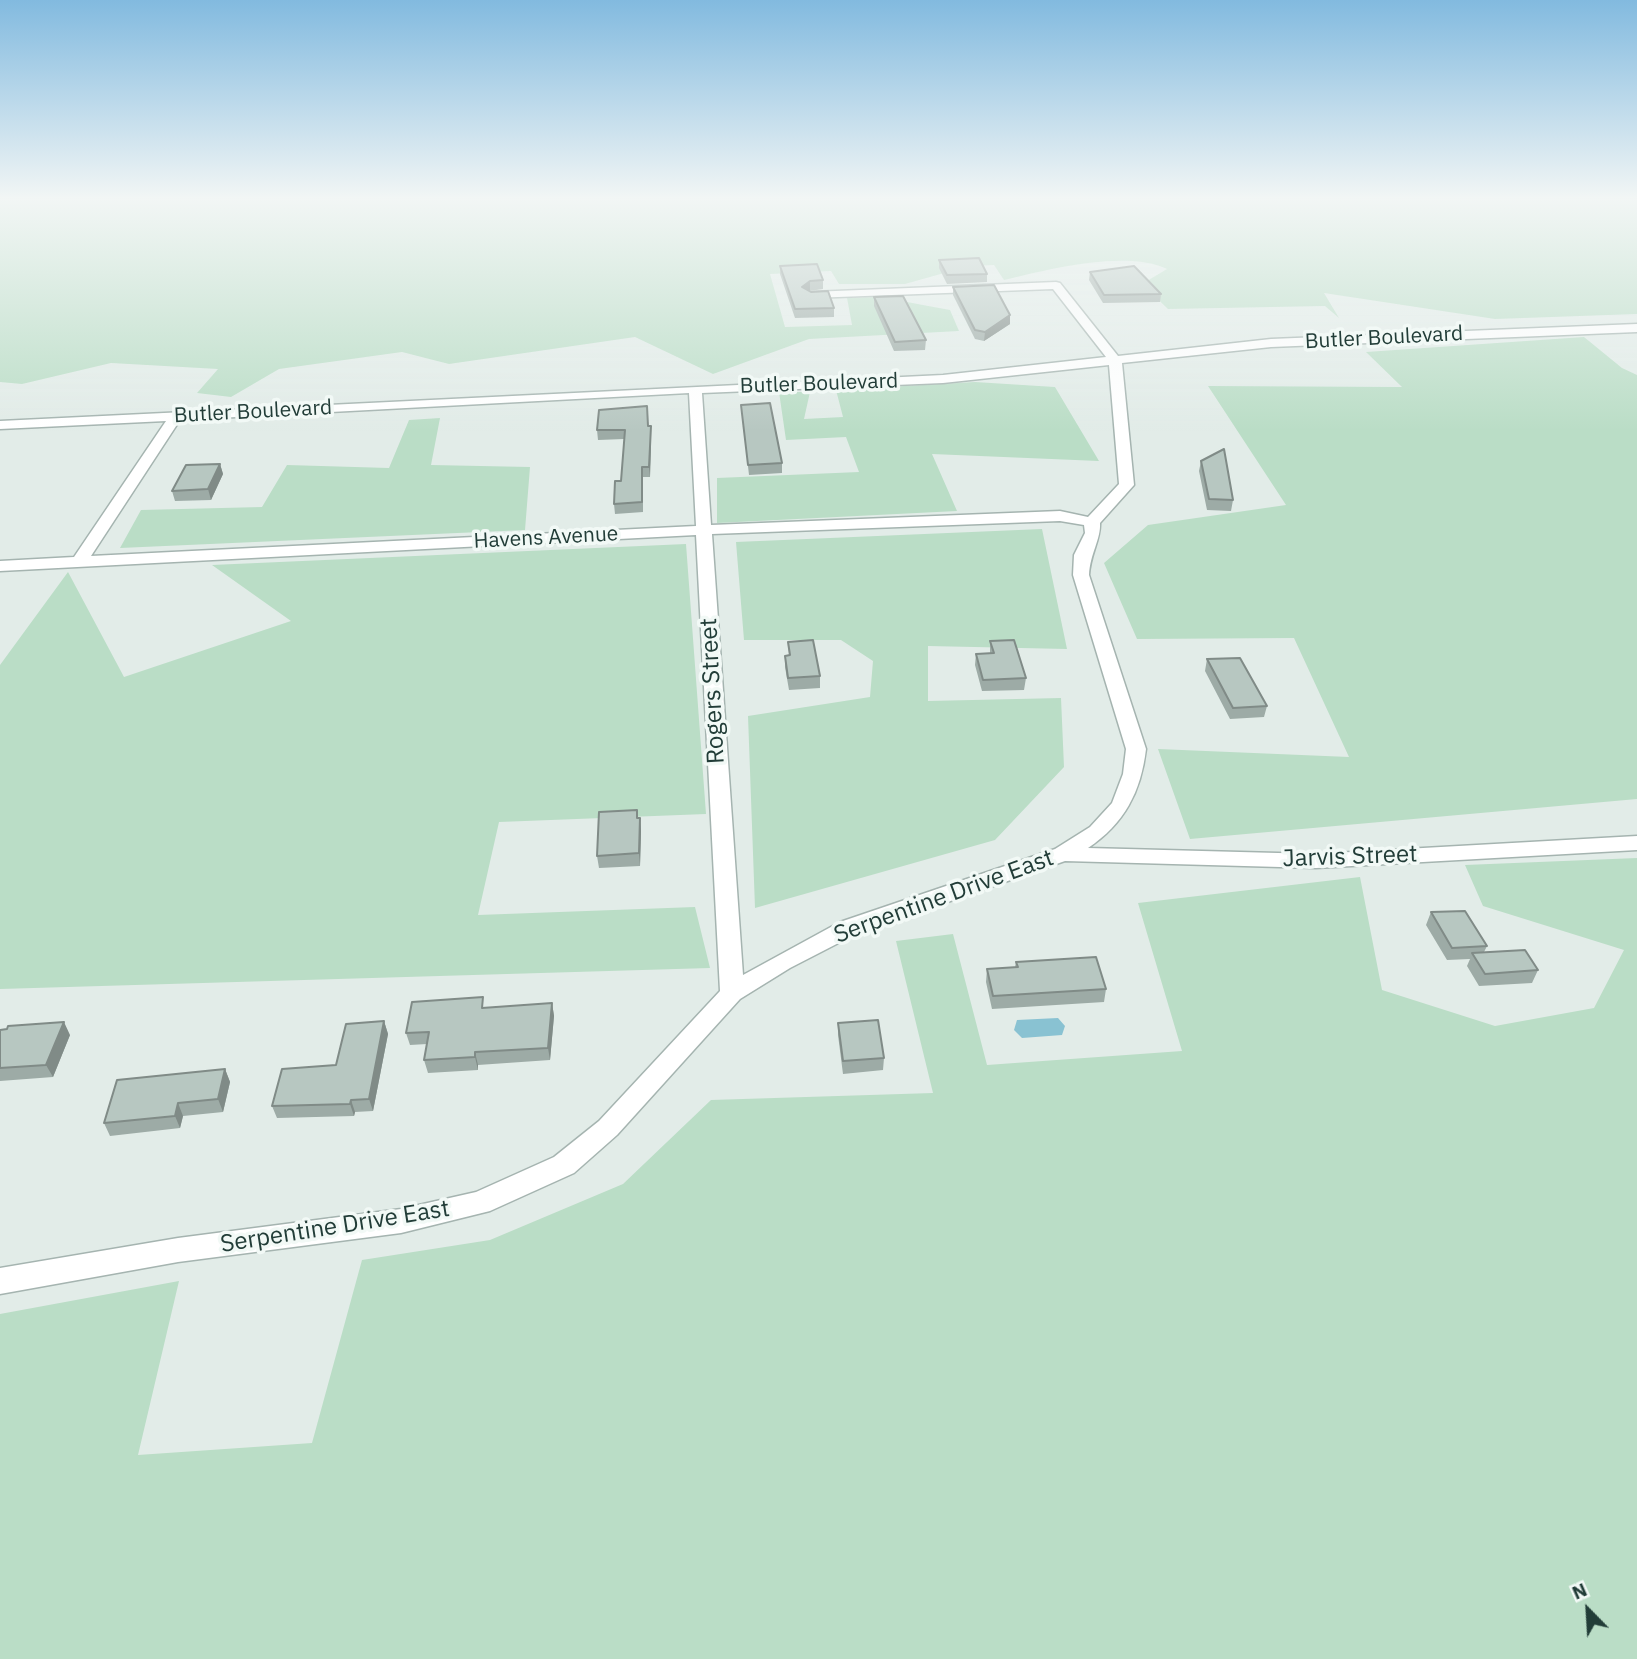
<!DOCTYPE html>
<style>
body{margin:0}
#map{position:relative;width:1637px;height:1659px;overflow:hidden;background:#e2ece8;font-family:"IBM Plex Sans",sans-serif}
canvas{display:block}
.north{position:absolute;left:1553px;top:1575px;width:70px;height:70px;-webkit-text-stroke:5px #f2f9f6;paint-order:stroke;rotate:336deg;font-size:19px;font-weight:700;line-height:28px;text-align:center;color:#223d38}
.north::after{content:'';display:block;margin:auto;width:24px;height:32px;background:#223d38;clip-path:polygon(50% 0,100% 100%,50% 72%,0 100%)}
</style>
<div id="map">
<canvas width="1637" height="1659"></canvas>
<div class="north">N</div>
</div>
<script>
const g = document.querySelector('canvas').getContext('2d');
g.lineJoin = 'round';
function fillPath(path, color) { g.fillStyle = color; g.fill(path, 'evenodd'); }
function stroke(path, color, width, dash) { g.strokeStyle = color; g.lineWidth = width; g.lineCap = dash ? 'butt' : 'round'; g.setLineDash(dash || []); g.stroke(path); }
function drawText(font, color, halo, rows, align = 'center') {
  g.font = font + ' "IBM Plex Sans",sans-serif'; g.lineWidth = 7; g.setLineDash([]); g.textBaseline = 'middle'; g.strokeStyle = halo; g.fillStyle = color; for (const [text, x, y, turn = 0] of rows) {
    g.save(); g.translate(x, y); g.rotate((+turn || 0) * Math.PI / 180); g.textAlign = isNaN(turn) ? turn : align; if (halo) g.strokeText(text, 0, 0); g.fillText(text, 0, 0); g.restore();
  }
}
const green = new Path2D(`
 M0,199H1637V314L1495,319L1324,293L1339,318L1325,306L1168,309L1142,284L1167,269C1127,249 1045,270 1004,280L994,265L969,266L905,284H839L831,271L770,274L785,327L852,325L847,298L880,297L950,310L959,331L809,339L713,374L635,337L449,364L402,352L279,369L231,397L197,393L218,369L111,363L22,384L0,382Z
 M1584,337L1622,368L1637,375V799L1190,839L1158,749L1349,757L1294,638L1137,639L1104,563L1148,525L1286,505L1208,386L1402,387L1366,352Z
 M975,382L1055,387L1099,461L932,454L957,511L717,523V478L859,472L846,437L786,440L779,392H810L804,419L843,417L836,390Z
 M440,418L431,465L530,467L525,530L120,548L141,510L262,507L287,465L389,468L409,420Z
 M1042,529L1067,649L928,646V701L1061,698L1064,767L995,840L755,908L748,716L870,697L873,661L841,640H744L736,542Z
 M686,544L706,814L499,822L478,915L695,907L710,968L0,989V665L68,572L124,677L291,621L212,565Z
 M1637,858V1659H0V1314L179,1281L138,1455L312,1443L362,1260L490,1240L623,1184L711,1100L933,1093L896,941L953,934L987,1065L1182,1051L1138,903L1360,877L1382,990L1495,1026L1594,1008L1624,950L1483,906L1465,865Z`);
const water = new Path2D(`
 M1058,1018L1065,1026L1062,1035L1022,1038L1014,1030L1017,1020Z`);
const minor = new Path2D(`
 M1056,282L1060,283L1118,356L1271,339L1637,324V332L1271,347L1122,363L1134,485L1100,523C1101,539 1090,554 1089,575L1146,749C1141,792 1124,824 1088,848L1316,854L1637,836V850L1316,868L1065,861L856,934L790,968L740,999L617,1135L574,1173L490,1211L401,1233L178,1262L0,1294V1268L178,1238L401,1209L476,1192L554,1157L599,1121L720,991L696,535L0,571V561L74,557L166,421L0,429V421L943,375L1106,357L1053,289L811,298L805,295L811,292ZM1109,365L1119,484L1088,517L1060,511L711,525L702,393L943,383ZM689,393L696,526L91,556L180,420ZM1060,521L1084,525L1085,533L1074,555L1073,575L1126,749L1123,774L1112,803L1090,827L1055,849L840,922L743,975L712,534Z`);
const wall = new Path2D(`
 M939,260L987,274V282L947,284L939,268Z
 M780,266L823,280V289L809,291L834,308V317L795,318L780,274Z
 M1090,272L1161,294L1160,302L1103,303L1089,280Z
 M953,287L1010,324L984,341L975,339L953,295Z
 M874,297L926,340L925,350L894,351L874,306Z
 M741,405L782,463V473L749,475Z
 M648,426L651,436L650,477H643V512L615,514L614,504L621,481L624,439L598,440L597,430Z
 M1201,461L1233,500L1231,511L1207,510L1199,471Z
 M220,464L223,474L211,500L175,501L172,491Z
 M990,641L1026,678L1024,690L982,691L975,665L976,654L990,653Z
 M788,642L820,676V688L789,690L785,667V656L789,655Z
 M1207,659L1267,706L1264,717L1230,719L1205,671Z
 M637,810V818H640L641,830L640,866L599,868L597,856Z
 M1431,912L1487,946L1484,952L1538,970L1532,983L1479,986L1467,966L1470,959L1447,960L1426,925Z
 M1016,962L1106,989L1104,1002L992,1009L986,982L987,969L1015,967Z
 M552,1003L554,1016L550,1060L478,1065V1070L428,1073L424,1060L427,1044L410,1045L406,1033L486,1008Z
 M384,1021L388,1034L373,1111L355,1112L354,1116L277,1118L272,1106L336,1065Z
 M838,1023L884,1058L883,1070L843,1074L838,1035Z
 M0,1030L70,1035L53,1077L0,1081Z
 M225,1069L230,1082L223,1112L183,1116L180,1128L110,1136L104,1123Z`);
const shadedWall = new Path2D(`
 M810,281V290L803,296L802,287Z
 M1010,315V324L984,341L985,332Z
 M651,426V436L650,477L649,467Z
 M220,464L223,474L211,500L208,489Z
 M640,818L641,830L640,866L639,853Z
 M552,1003L554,1016L550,1060L548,1048Z
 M384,1021L388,1034L373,1111L369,1099Z
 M64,1022L70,1035L53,1077L46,1065Z
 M475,1052L478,1065V1070L475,1057Z
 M225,1069L230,1082L223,1112L218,1099Z
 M351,1100L355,1112L354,1116L350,1104Z
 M178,1103L183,1116L180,1128L175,1116Z`);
const building = new Path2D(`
 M979,258L987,274L947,275L939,260Z
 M817,264L823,280L810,281L802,287L811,292L828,291L834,308L795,309L780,266Z
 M1134,266L1161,294L1104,295L1090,272Z
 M994,285L1010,315L985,332L975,330L953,287Z
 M903,296L926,340L895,342L874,297Z
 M770,403L782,463L748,465L741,405Z
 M647,406L648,426H651L649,467H642V502L614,504L615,481H621L625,430H597L599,410Z
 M1224,449L1233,500L1209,499L1201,461Z
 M220,464L208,489L172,491L186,465Z
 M813,640L820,676L788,678L785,656L790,655L788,642Z
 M1014,640L1026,678L983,680L976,654L994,653L990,641Z
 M1240,658L1267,706L1233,708L1207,659Z
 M637,810V818H640L639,853L597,856L599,812Z
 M1465,911L1487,946L1452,948L1431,912Z
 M1525,950L1538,970L1485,974L1472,953Z
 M1096,957L1106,989L993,996L987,969L1018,967L1016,962Z
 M483,997L482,1008L552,1003L548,1048L475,1052V1057L424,1060L429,1032L406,1033L412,1002Z
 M878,1020L884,1058L843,1061L838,1023Z
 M384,1021L369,1099L351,1100L350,1104L272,1106L282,1069L336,1065L346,1024Z
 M64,1022L46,1065L0,1068V1030L7,1029L8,1026Z
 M225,1069L218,1099L178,1103L175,1116L104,1123L117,1080Z`);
const farStreetnames = [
 ["Butler Boulevard",1384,338,-3],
 ["Butler Boulevard",819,384,-2],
 ["Butler Boulevard",253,412,-3],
 ["Havens Avenue",546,538,-3]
];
const streetNames = [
 ["Rogers Street",713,691,-93],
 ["Jarvis Street",1350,857,-2],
 ["Serpentine Drive East",944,897,-20],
 ["Serpentine Drive East",335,1227,-9]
];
fillPath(green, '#baddc6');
fillPath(water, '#89c2d2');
stroke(minor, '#a5b4b0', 3);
fillPath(minor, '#fff');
fillPath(wall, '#9daba6');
fillPath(shadedWall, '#808b87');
fillPath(building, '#b7c7c1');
stroke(building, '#808b87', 2);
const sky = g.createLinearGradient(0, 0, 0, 431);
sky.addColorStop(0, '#82badf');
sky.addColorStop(0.46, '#f2f6f5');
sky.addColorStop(1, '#f2f6f500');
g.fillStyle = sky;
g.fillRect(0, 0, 1637, 431);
drawText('21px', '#223d38', '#f2f9f6', farStreetnames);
drawText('24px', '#223d38', '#f2f9f6', streetNames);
</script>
